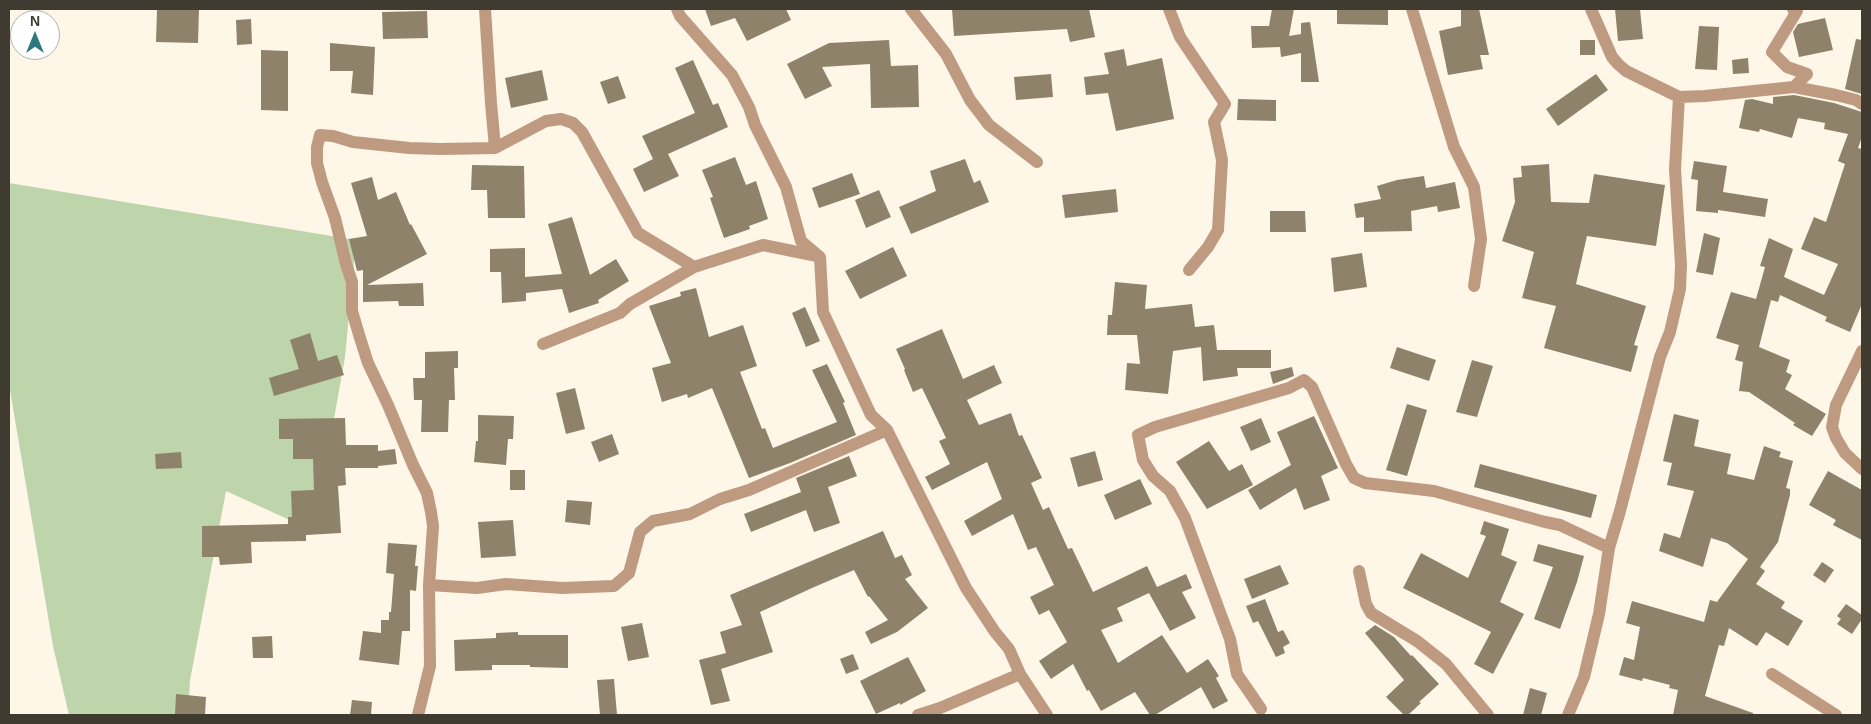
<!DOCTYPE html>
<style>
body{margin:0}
#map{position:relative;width:1871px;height:724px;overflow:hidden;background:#fef6e6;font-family:Helvetica,sans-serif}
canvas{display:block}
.frame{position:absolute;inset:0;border:10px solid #403b31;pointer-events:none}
.north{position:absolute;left:10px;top:10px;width:50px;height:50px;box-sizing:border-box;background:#fff;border:1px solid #b3b1ad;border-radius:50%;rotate:0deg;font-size:14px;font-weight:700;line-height:20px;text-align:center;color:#403b31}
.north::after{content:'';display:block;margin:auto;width:18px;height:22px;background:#2e777f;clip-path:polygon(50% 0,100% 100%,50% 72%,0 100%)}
</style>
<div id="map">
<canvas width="1871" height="724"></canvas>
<div class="frame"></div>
<div class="north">N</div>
</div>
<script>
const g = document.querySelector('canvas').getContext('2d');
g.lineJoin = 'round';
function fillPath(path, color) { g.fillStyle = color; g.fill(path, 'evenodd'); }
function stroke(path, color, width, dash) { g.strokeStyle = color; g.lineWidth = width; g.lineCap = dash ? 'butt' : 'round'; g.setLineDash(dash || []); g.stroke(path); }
const green = new Path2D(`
 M9,183L356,240L345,357L314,531L226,491L190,680L188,715H69L53,646L9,384Z`);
const building = new Path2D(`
 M705,9H786L791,20L747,41L735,18L711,26Z
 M952,9H1089L1095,37L1070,42L1067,29L954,36Z
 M1272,9H1294L1289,36L1301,34V23L1310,22L1319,82H1301V53L1281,57L1280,47L1252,48L1251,26H1269Z
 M1337,9H1388V25L1337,24Z
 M1461,9H1479L1489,55H1480L1483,69L1448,75L1439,31L1461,26Z
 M1615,9H1640L1643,39L1618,41Z
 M157,10H199L198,43L156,42Z
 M427,11L428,38L383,39L382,12Z
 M1825,18L1833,50L1799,57L1793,32L1798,24Z
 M251,19L252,44L237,45L236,20Z
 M1699,26L1719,27L1717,70L1695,69Z
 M1856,39L1862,40V94L1845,89Z
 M889,40L891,66L918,65L919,107L871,108L870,64L822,67L832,86L805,99L787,64L829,43Z
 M1580,40H1595V55H1580Z
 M330,43L375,47L373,95L351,93L353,71H330Z
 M1124,49L1127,66L1162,58L1174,119L1116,131L1108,93L1086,95L1084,77L1109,74L1104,53Z
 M261,50L288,51V111L261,110Z
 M1748,58L1749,73L1733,74L1732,60Z
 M693,60L713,105L718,103L728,127L668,154L679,176L644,192L633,169L653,159L642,136L695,113L675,68Z
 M542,70L548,100L511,108L505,78Z
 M1051,74L1053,97L1016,100L1014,77Z
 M1596,74L1608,90L1558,126L1546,109Z
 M618,76L626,98L608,104L600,82Z
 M1794,95L1834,103L1862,112V137L1858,148L1862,149V304L1850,332L1825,321L1827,317L1780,295L1778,302L1771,300L1759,347L1790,360L1786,372L1792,375L1785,389L1826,414L1812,436L1793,425L1795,423L1749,392L1739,391L1743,362L1735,360L1739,345L1716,338L1731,292L1756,299L1765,267L1760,266L1769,238L1793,249L1784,277L1824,295L1838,264L1801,249L1814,217L1826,222L1845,164L1838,161L1848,134L1824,129L1825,123L1798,118L1792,138L1760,129L1759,132L1739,128L1745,100L1752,99L1773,104V97Z
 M1238,99L1276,100V121L1237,120Z
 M735,157L746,185L756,181L768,219L749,226L750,229L724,238L710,198L713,197L702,170Z
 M965,159L974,183L980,180L989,202L911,234L899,207L936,191L930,171Z
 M1694,161L1727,166L1723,192L1768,199L1765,217L1718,210V213L1696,211L1698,180L1691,179Z
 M1549,164L1551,202L1589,203L1594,174L1665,185L1656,246L1587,236L1576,284L1646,306L1634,345L1638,346L1631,372L1544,348L1556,306L1522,298L1534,252L1502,241L1515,202L1513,178L1522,177L1521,166Z
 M472,165L524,166L525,218H488L487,190H471Z
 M852,173L860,194L819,208L812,188Z
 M1424,176L1426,188L1455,182L1460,208L1438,212L1437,206L1411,211L1412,231L1364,232V217L1356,218L1354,204L1381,199L1377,186L1397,180Z
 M372,177L378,200L396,192L410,225L411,224L427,254L367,285L423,283L424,306H399L398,301L363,302V270L357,271L349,239L367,236L351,183Z
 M1116,189L1118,212L1065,218L1062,195Z
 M879,190L891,217L866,228L855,200Z
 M1270,211H1305L1306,232H1270Z
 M572,217L590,275L616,259L629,281L598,300L599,303L569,313L562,289L526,293V301L502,303L501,272H490V249L525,248V277L562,274L548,224Z
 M1704,233L1720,238L1713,275L1696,272Z
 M893,247L907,276L860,299L845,271Z
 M1362,253L1367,287L1334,292L1331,258Z
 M1115,282L1147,285L1145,309L1192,304L1195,327L1214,325L1217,350H1271V368H1237L1238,376L1203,381L1201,347L1173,351L1168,394L1125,390L1127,363L1140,364L1137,335H1107L1108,315H1112Z
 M696,288L709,337L743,325L757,366L740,372L762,429L765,428L773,448L837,422L812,370L827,364L845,402L843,403L856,435L790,463L749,478L712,388L688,398L687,394L662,402L652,368L671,363L649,306L681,296L680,292Z
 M805,307L820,341L806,347L792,313Z
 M942,329L963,379L994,365L1002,383L967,400L979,425L1011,413L1019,436L1022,435L1042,478L1031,483L1043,510L1049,507L1068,549L1072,548L1093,592L1147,566L1157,587L1186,574L1192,588L1182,592L1196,618L1170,631L1149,593L1117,608L1123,621L1101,630L1118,663L1162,635L1187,673L1208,659L1219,676L1216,678L1228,701L1213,709L1201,687L1155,715H1150L1135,692L1101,711L1089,690L1087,691L1073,664L1051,679L1039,661L1067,642L1049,610L1039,615L1030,597L1054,585L1036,547L1028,550L1013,514L972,536L964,521L1002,499L987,462L932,490L925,477L950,464L939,441L946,438L922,388L913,392L904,370L905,369L896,349Z
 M310,333L318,361L337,355L344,375L274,396L269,378L299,369L290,340Z
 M1397,347L1436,360L1429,381L1390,368Z
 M458,351V368H454L455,400H449L448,432H421L422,400H414L413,378H425V352Z
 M1472,360L1493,366L1477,417L1456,412Z
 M1292,367L1294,376L1273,384L1270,372Z
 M575,388L585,429L566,434L556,393Z
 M1407,404L1427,410L1407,476L1386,470Z
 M1674,414L1699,420L1694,446L1731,454L1727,474L1754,480L1764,446L1781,452L1779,457L1793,461L1786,488L1790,489V495L1778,542L1760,567L1765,571L1756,584L1785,602L1781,608L1803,621L1788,646L1766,632L1757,646L1729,628L1724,646L1719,645L1705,696L1753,713V715H1673L1678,690L1669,688L1670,685L1643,678L1642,681L1619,675L1624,657L1634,660L1640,627L1626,623L1632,601L1704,622L1710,600L1717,602L1748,559L1727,543L1711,538L1703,567L1659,551L1664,533L1680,538L1694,491L1667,485L1672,463L1663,461Z
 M478,415L514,416L513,439H508L506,465L474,462L476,441H478Z
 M1314,416L1338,468L1321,476L1330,500L1304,510L1296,488L1260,510L1248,490L1291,465L1277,432Z
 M345,418L346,445H378V451L395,449L397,464L378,466V468H345L346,485L338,486L341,533L306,535V541L251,542L252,563L220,565L219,557H202V526L288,524V517H292L291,491L314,490L313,459H293V439H279V419Z
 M1261,418L1271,442L1251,451L1240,427Z
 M612,434L619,454L599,462L591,442Z
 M1209,441L1229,471L1242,464L1253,485L1207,509L1176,462Z
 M1095,451L1103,480L1078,487L1070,458Z
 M181,452L182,468L156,469L155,454Z
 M849,456L857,476L828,487L840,523L814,532L806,510L751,532L744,514L801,492L796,478Z
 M1480,464L1597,495L1591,518L1474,487Z
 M510,470H525V490H510Z
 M1828,471L1862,490V540L1833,525L1836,520L1809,505Z
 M1140,479L1152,504L1115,520L1104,495Z
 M567,500L592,502L590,525L565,522Z
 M513,520L516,556L481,558L478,522Z
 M1484,521L1509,529L1501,555L1517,562L1500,602L1524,614L1493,674L1474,664L1491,632L1403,588L1421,553L1468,578L1486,536L1480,534Z
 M883,531L895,558L902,555L912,575L905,579L928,608L897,632L871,644L865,632L888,620L869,596L868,597L854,570L812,588L760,612L773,652L721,669L730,701L711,705L699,660L726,653L720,632L742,625L730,595Z
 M388,543L417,545L415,566H418L416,591L410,590V631H402L399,665L359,660L363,631L381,633V620H389V612H391L394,574L386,573Z
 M1538,544L1584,556L1577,582L1560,629L1534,619L1553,567L1533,561Z
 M1822,562L1834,570L1825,583L1813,575Z
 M1280,565L1289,584L1252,599L1244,579Z
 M1265,599L1278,632L1283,630L1290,643L1283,647L1285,653L1276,657L1258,621L1253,623L1246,606Z
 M1846,604L1862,615V619L1852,634L1837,624L1841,619L1837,616Z
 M642,623L649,657L628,661L621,627Z
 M1375,625L1394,637L1411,656L1412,655L1439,684L1419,702L1421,703L1408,715H1404L1386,697L1404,680L1365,633Z
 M518,632V635H568V668L530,667V665H492V670L455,671L454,640L496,638V633Z
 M272,636L273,658H253L252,637Z
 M853,654L859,669L846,674L840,659Z
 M908,657L926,691L900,705V703L876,714L860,681Z
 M614,679L617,715H600L597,680Z
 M1530,688L1547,693L1541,715H1523Z
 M176,694L206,697L205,715H175Z
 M352,700L372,702L371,715H350Z`);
const street = new Path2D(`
 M485,9L491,103L495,148
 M677,9L680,16L732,75L749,107L755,125L786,187L801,241L820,257L823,312L871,415L887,430L966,588L995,632L1009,649L1020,674L1047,715
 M911,9L946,54L970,100L989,125L1037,162
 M1169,9L1180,37L1225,104L1214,122L1222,160L1218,230L1208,247L1189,270
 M1412,9L1454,147L1474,187L1481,239L1474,286
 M1591,9L1612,57L1618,64L1626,71L1679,97L1705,96L1794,87L1836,95L1856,100L1862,104
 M1793,9L1797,11L1772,52L1787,67L1807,74L1794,87
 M543,344L620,313L630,304L694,267L763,245L817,256
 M1862,351L1836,405L1832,427L1836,438L1845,453L1862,469
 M1359,571L1366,604L1371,613L1417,641L1446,664L1488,715
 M429,585L477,588L506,584L562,588L614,586L629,573L640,532L653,521L690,514L720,499L749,490L887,430
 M1772,674L1836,715
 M1261,709L1237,674L1230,639L1185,518L1170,491L1153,476L1143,460L1138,435L1155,427L1289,388L1304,380L1312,387L1346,464L1354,478L1365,483L1434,491L1545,522L1560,525L1609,548
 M418,715L430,666L429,585L433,526L431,512L427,493L413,465L388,405L368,363L360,338L352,311V282L346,264L335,218L322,182L317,163V147L320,135L333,136L353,142L409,148L441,149L495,148L546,121L561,119L573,123L582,132L638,233L694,267
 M918,715L940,708L1020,674
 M1568,715L1584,677L1599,614L1609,548L1620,511L1660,357L1670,332L1680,289L1681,265L1675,169L1679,97`);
fillPath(green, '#bed4ab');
fillPath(building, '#8e826b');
stroke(street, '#be9a81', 12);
</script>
